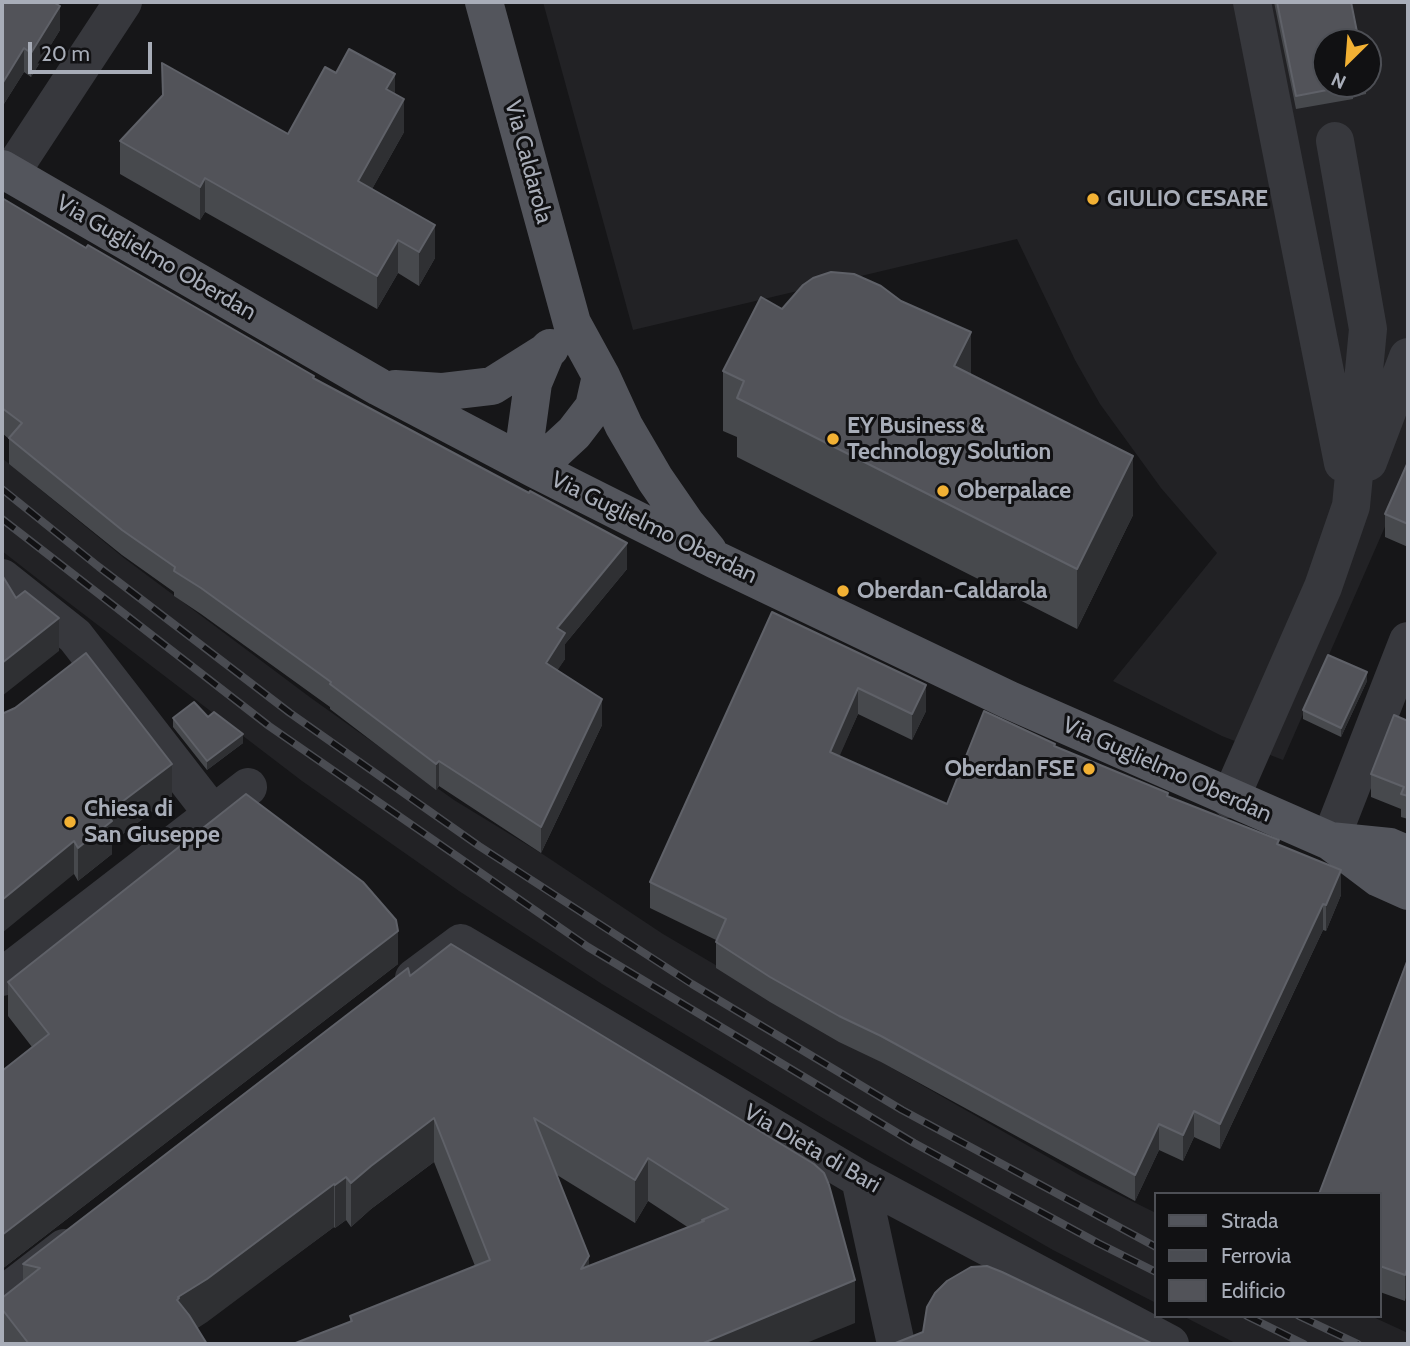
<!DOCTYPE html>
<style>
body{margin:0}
#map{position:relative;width:1410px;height:1346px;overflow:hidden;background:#161618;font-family:Cabin,sans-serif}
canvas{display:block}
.frame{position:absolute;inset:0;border:4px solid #a8adb8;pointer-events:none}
.legend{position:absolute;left:1154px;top:1192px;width:228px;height:126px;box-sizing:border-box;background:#111113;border:2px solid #4d4f55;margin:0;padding:9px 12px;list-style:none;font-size:21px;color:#a8adb8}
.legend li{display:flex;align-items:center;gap:14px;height:35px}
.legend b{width:35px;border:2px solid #4d4f55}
.north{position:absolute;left:1312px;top:28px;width:70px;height:70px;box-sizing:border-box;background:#111113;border:2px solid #4d4f55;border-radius:50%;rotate:205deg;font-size:19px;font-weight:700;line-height:28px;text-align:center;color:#a8adb8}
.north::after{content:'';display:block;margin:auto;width:24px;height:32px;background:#f2b134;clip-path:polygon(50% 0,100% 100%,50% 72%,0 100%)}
.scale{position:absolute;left:28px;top:42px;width:124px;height:32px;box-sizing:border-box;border:4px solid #a8adb8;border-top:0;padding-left:9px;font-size:21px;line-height:24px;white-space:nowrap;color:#a8adb8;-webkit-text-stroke:5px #111113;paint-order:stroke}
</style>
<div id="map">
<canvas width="1410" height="1346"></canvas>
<div class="frame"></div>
<ul class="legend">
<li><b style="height:9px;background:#53555c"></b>Strada</li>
<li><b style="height:9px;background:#4a4c52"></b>Ferrovia</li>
<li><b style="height:19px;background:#525359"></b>Edificio</li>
</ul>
<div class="north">N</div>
<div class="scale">20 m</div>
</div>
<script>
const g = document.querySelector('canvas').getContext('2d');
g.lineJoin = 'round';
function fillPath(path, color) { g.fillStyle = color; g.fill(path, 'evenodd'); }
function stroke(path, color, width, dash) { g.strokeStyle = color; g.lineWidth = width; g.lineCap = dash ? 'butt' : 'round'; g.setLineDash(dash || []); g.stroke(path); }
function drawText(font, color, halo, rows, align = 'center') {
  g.font = font + ' Cabin,sans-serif'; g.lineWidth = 6; g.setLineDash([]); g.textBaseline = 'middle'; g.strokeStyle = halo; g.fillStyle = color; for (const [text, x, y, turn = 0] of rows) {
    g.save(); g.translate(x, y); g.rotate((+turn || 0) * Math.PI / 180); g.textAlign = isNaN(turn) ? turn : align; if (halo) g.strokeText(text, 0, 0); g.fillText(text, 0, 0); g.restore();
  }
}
const built = new Path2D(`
 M543,2H1408V474L1283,760L1222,736L1113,681L1217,553L1161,488L1100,404L1075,360L1017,239L633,330ZM1326,42H1368V84H1326Z
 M2,458L124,558L311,698L454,800L544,855L663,934L843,1040L1081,1176L1156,1213V1303L1053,1250L826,1120L602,984L459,891L302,781L52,590L2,551Z
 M1183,1316H1371L1408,1333V1344H1237Z`);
const minor = new Path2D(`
 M1252,2L1343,463
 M10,174L123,2
 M1368,462L1408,357
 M2,578L75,636L213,814
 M1230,799L1323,587L1351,506L1368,329L1335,141
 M1330,841L1408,641
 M2,977L248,787
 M414,978L461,943L860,1179L1170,1344
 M860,1179L896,1344
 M2,1296L64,1248`);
const major = new Path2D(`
 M484,2L572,323L601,376L624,426L655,479L686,524L708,551
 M2,169L379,387L535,469L716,560L1009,700L1330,841L1379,878L1408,891
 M546,352L533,383L526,434L535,469L574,433L594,407L601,376
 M395,389L441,392L492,386L546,352L550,348
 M1330,841L1390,847L1408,855`);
const rail = new Path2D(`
 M2,489L99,567L290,713L479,846L692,984L902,1110L1156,1247
 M2,519L269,726L588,947L914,1143L1098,1243L1156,1272
 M1247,1316L1304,1344
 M1299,1316L1358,1344`);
const wall = new Path2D(`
 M2,2L60,30L31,77L24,72L2,107Z
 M1274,2H1351L1326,84H1366V94L1353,97V99L1296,109Z
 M162,63L288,134L336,73L395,94L404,132L372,189L435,258L419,286L398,273L377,309L205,212L200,220L120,174V141L162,96Z
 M2,198L86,248L314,379L627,569L565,644V659L557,670L602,725L541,853L439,786L436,790L330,709V707L201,614L174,596V592L122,555L9,464V439L2,433Z
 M782,309L971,374L1133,515L1077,629L737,457V437L723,431V371Z
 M1408,462V547L1385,537V514Z
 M772,612L926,711L912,740L858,714L839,756L947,804L1055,747L1279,845L1341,895L1326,931L1323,930L1220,1149L1194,1137L1183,1161L1159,1150L1135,1201L881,1062L839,1042L770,1002L716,968V940L650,908V882Z
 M1367,681L1341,737L1303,719V710Z
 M2,712L172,797L112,842V854L78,881L74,874Z
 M208,717L243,743L207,770L173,727V718Z
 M1408,721V819L1401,817V809L1371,797V774Z
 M451,944L855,1323L350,1321V1316L475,1266L434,1162L371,1209L351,1227L346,1220L335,1228L334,1227L197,1328L207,1344H2V1298L23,1281V1264L410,976ZM557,1175L635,1223L648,1201L689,1228L589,1266Z
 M1408,959L1405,1301L1380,1292V1194Z
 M398,964L2,1269V1071L32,1047L8,1016V982Z`);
const shadedWall = new Path2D(`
 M60,6V30L31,77V53Z
 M24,48V72L2,107V84Z
 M395,74V107L386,89Z
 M404,99V132L358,214V181Z
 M205,178V212L200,220V187Z
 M435,225V258L419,286V252Z
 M398,240V273L377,309V276Z
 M971,332V391L954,366Z
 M1133,456V515L1077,629V569Z
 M627,543V569L565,644V659L546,688V663L557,628Z
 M59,618V651L2,696V663Z
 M1367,672V681L1341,737V728Z
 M926,685V711L912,740V714Z
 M858,688V714L830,778V752Z
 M602,699V725L541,853V827Z
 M243,734V743L207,770V761Z
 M439,761V786L436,790V764Z
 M172,764V797L112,842V854L78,881V848L106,814Z
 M74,841V874L2,933V900Z
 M1341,870V895L1326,931V905Z
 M1323,904V930L1220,1149V1124Z
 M398,931V964L2,1269V1235Z
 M1194,1111V1137L1183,1161V1135Z
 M434,1118V1162L371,1209L351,1227V1183L371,1166Z
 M1159,1124V1150L1135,1201V1175Z
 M648,1158V1201L635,1223V1180Z
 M346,1177V1220L335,1228V1185Z
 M334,1184V1227L207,1322L179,1340L177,1300L178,1297Z
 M589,1256V1300L581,1269Z
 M1408,1266V1292L1405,1301V1275Z
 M855,1280V1323L804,1344H701Z`);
const building = new Path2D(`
 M2,2H53L60,6L31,53L24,48L2,84Z
 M1277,2H1351L1359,42H1326V84H1352L1353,85L1296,96Z
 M349,49L395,74L386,89L404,99L358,181L435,225L419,252L398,240L377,276L205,178L200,187L120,141L163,95L162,63L288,134L325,67L336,73Z
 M2,198L86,248L88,245L131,270L314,376L313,378L529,493L530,491L627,543L557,628L565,633L546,663L602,699L541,827L439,761L436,764L330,684L331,682L201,588L174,571L175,567L122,530L9,438L22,423L2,408Z
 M831,272L854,274L881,286L901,301L971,332L954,366L1133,456L1077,569L737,398L744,381L723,371L761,297L782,309L803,285L813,278Z
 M1408,462V524L1385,514Z
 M2,575L16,598L25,591L59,618L2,663Z
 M772,612L926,685L912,714L858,688L830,752L947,804L984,711L1055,744L1054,746L1168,793L1167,796L1279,840L1277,844L1341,870L1326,905L1323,904L1220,1124L1194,1111L1183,1135L1159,1124L1135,1175L881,1036L839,1016L770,977L716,942L726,919L650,882Z
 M86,653L172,764L106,814L112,821L78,848L74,841L2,900V712L4,713L15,708Z
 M1328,655L1367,672L1341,728L1303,710Z
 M194,702L208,717L214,712L243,734L207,761L173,718Z
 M1394,715L1408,721V796L1401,794L1404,787L1371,774Z
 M246,794L363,882L396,920L398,931L2,1235V1071L49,1034L8,982Z
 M451,944L814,1164L824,1173L829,1185L855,1280L701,1344H293L352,1321L350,1316L490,1260L434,1118L371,1166L351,1183L346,1177L335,1185L334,1184L207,1279L178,1297L179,1298L177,1300L189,1315L207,1344H29L2,1309V1298L40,1268L23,1264L408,968L410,976ZM534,1118L635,1180L648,1158L728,1209L702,1220L704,1221L581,1269L589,1256Z
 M1408,959V1266L1405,1275L1380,1266V1194H1319Z
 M987,1266L1002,1272L1153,1344H893L923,1332L927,1307L935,1293L947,1281L971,1267Z`);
const markers = [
 [1093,199,7,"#f2b134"],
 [833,439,7,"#f2b134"],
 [943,491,7,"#f2b134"],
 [843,591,7,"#f2b134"],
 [1089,769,7,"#f2b134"],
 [70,822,7,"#f2b134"]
];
const streetNames = [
 ["Via Caldarola",528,162,75],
 ["Via Guglielmo Oberdan",156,258,30],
 ["Via Guglielmo Oberdan",654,528,26],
 ["Via Guglielmo Oberdan",1167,770,24],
 ["Via Dieta di Bari",812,1149,30]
];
const poiNames = [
 ["GIULIO CESARE",1107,199],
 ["EY Business &",847,426],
 ["Technology Solution",847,452],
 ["Oberpalace",957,491],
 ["Oberdan-Caldarola",857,591],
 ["Oberdan FSE",1075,769,"right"],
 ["Chiesa di",84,809],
 ["San Giuseppe",84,835]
];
fillPath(built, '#222225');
stroke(minor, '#37383d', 38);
stroke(major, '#53555c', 38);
stroke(rail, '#4a4c52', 8);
stroke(rail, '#111113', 5, [16]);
fillPath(wall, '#47494d');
fillPath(shadedWall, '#2f3033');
fillPath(building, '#525359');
stroke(building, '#5f6168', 2);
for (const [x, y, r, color] of markers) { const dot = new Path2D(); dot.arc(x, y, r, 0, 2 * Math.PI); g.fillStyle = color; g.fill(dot); stroke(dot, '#111113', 2.5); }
drawText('23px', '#a8adb8', '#111113', streetNames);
drawText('bold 23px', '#a8adb8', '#111113', poiNames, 'left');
</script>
